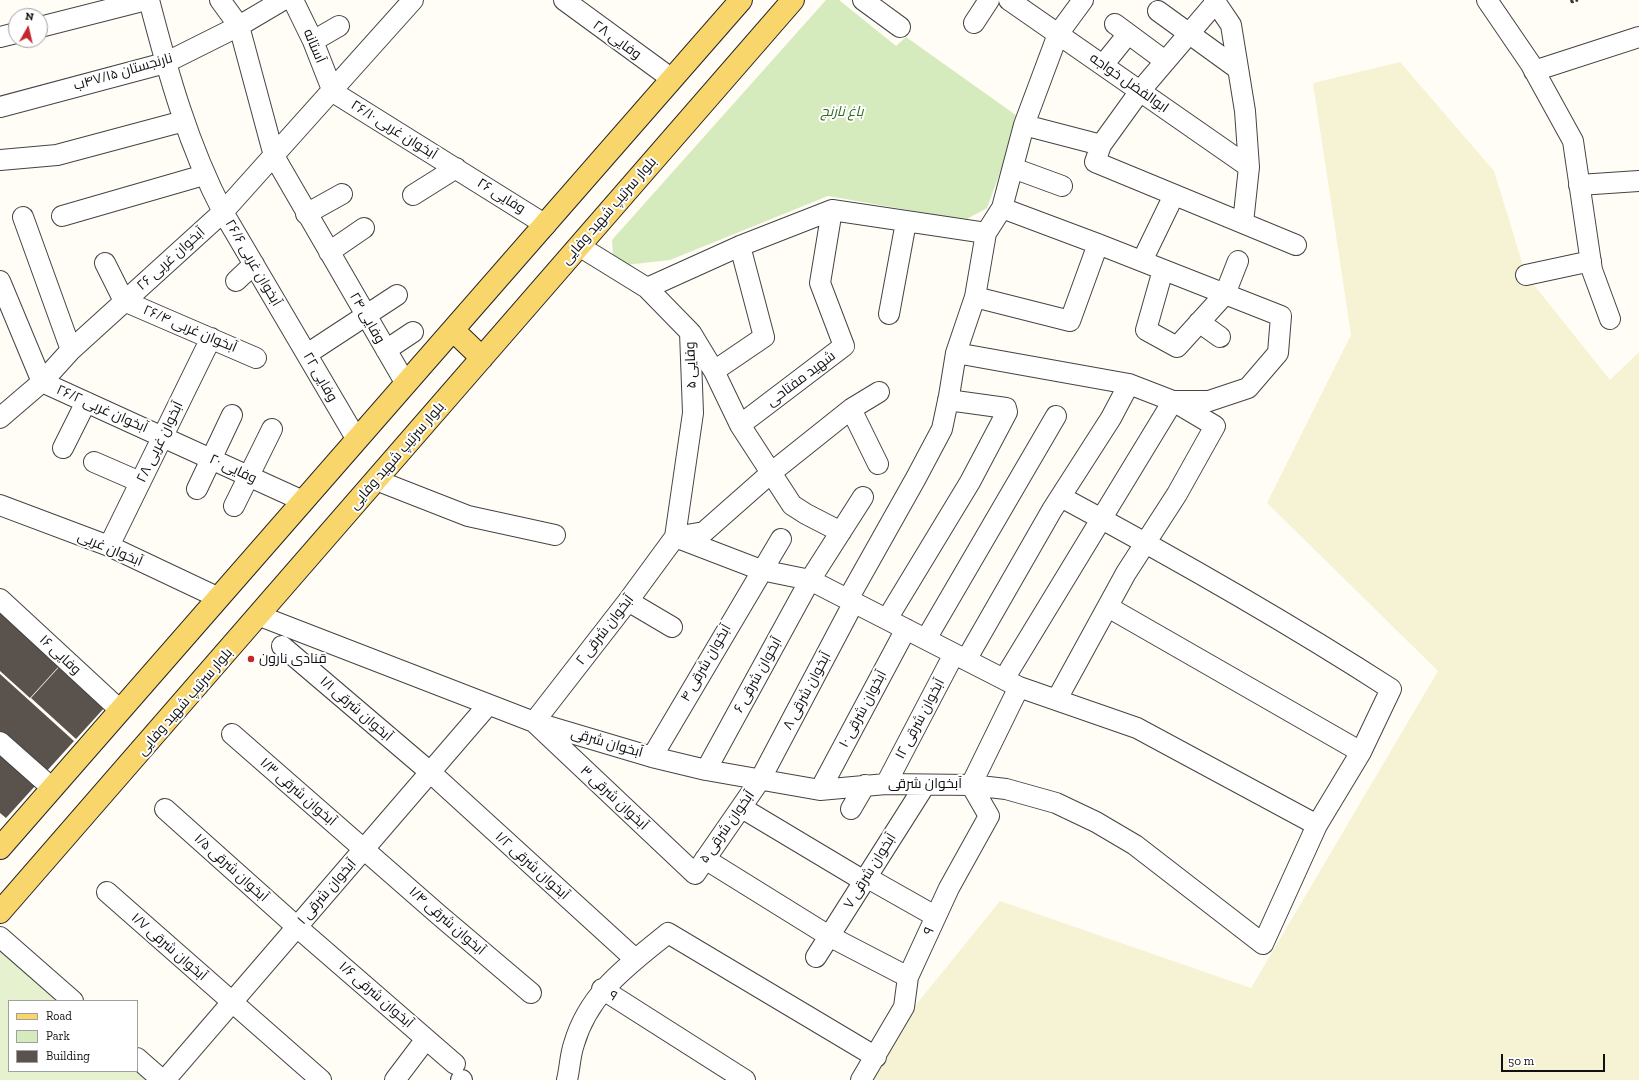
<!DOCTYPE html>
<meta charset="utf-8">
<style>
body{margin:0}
#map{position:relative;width:1639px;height:1080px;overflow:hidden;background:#fffdf5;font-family:"Zilla Slab",serif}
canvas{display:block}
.legend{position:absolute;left:8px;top:1000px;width:130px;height:72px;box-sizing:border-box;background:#fff;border:1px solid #a0a0a0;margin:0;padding:5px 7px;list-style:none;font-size:12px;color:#111}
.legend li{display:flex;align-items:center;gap:8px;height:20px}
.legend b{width:20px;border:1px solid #a0a0a0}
.north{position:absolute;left:8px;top:8px;width:40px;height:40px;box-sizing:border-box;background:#fff;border:1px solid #a0a0a0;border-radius:50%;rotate:8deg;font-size:11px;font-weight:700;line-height:16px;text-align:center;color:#111}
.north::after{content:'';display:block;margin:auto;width:14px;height:18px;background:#c4262e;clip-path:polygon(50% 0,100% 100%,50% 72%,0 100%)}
.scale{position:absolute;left:1501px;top:1054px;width:104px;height:18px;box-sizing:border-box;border:2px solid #111;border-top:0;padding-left:5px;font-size:12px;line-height:14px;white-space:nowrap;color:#111;-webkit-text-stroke:3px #fff;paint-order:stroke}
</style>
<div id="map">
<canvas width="1639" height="1080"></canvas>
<ul class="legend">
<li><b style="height:5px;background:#f9d66b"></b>Road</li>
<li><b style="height:11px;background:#d5ebbd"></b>Park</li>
<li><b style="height:11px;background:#5a524d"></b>Building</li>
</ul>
<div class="north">N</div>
<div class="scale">50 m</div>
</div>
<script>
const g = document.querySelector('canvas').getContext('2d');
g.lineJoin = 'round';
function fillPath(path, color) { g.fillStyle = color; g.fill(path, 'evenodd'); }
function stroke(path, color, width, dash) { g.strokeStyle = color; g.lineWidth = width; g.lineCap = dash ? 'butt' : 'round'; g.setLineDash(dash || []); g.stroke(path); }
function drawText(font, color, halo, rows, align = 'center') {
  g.font = font + ' "Zilla Slab",Cairo,serif'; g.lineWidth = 4; g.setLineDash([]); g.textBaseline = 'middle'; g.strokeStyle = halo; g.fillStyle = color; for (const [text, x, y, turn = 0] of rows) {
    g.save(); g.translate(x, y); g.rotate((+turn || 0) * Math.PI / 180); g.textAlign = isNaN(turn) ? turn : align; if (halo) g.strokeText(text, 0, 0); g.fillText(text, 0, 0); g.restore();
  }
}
const farmland = new Path2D(`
 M1400,62L1494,171L1526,275L1610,380L1639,352V1080H855L1000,901L1251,988L1438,671L1267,503L1351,335L1313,83Z`);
const green = new Path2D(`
 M826,0H839L896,46L906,37L1020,118L987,208L965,220L828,196L670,260L625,265L613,255L612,240Z`);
const pitch = new Path2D(`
 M0,945L62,1001H9V1071H137L151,1080H0Z`);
const building = new Path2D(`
 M0,612L60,665L30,698L0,671Z
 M60,666L105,707L76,739L31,698Z
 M0,674L74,741L45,773L0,732Z
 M0,754L35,786L6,818L0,813Z`);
const path = new Path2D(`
 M1571,0L1572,2L1578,0`);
const minor = new Path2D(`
 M149,0C168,73 188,145 223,212L357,440
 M220,0L239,26L274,156L406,384
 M293,0L313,41L333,92
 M564,0L672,79
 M863,0L900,27
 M1009,0L1249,167
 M1214,0L1231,25L1245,111L1249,167L1243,223
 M1487,0L1530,63L1573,141L1592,270L1610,319
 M1216,2L1140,91L1101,145L1095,162L1296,245
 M1158,11L1238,69
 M974,23L989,0
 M1115,24L1165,61
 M40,27L146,0
 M0,37L16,33
 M313,41L339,26
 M1103,65L1128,34
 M1534,71L1639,37
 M333,92L546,225
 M0,107L165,63L239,26L283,0
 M1024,125L1101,145
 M0,160L57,155L184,121
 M1013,168L1062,186
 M1579,185L1639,181
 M413,195L456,168
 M1002,208L1098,244L1281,316L1278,353L1248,388L1209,401H1173L1004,679
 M306,214L342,194
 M62,216L204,175
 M23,217L71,350
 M579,246L647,288L690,332L693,413L675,537L628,601L534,722L695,874L760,780L854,602
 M329,252L364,228
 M1142,261L1174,195
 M105,263L124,301L256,358
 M1163,270L1146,330L1177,347L1225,294L1238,261
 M1526,275L1591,261
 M0,281L42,382L303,501
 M236,281L254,264
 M647,288L740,246L832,210L986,233
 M975,297L1070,321L1098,244
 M889,314L906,222
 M1199,322L1220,337
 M691,333L714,371L740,425L792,505L806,514L841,532
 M386,350L413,332
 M956,353L1129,384L1173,401L1215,426L1177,494L1126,573L1057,699
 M307,354L397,295
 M714,371L764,337L740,246
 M851,409L878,464
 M0,418L42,382L71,350L223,212L413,0
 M740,425L844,346L820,283L832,210
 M63,448L86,402
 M94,462L140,482
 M376,480L468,516L555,535
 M197,489L232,415
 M0,505L109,546L219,598
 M234,506L272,429
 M675,537L761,570L810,580L1019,687L1137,728L1317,825
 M675,537L704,532L772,472L851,409L879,392
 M109,546L211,338
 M0,599L120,710
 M848,599L916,478L942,429L949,396L956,353L975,297L986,233L1002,208L1024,125L1058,34L1083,0
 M628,601L672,627
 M1108,607L1361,752
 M260,616L534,722L652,757L706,770L820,790L886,784L971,785L1006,789L1056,803L1096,822L1135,845L1263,944L1317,825L1361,752L1391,689C1284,620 1173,557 1061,497
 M887,619L970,482L1007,412L1006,408L948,400
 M926,639L1056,416
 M282,646L430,772L635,959
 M966,660L1052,510L1111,418L1129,384
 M232,734L439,915L531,993
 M0,742L52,788
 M652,757L781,539
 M706,770L810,580L863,497
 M886,784L954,654
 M971,785L1019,687
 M820,790L906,629
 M742,808L864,881
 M165,809L297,927L455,1064
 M851,809L865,785
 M705,859L829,936L908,977
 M866,877L935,916
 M107,892L321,1080
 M0,937L73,1001
 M816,957L925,785
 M602,989L745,1080
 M137,1058L162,1080
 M165,1080L488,705
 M395,1080L426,1039
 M461,1080H462
 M567,1080C570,1068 570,1055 574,1044C589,992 629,965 668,933L876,1057
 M861,1080L904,1007L908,977L949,888L989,816L971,785`);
const major = new Path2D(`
 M453,330L482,358
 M0,848L741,0
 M0,912C266,610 528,304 793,0`);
const markers = [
 [251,659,4,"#c4262e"]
];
const streetNames = [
 ["وفایی ۲۸",617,40,36],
 ["آستانه",314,46,67],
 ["نارنجستان ۴۷/۱۵ب",123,72,-16],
 ["ابوالفضل خواجه",1129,83,35],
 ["آبخوان غربی ۲۶/۱۰",394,130,32],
 ["وفایی ۲۶",501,196,32],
 ["بلوار سرتیپ شهید وفایی",609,211,-49],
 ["آبخوان غربی ۲۶",171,259,-42],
 ["آبخوان غربی ۲۶/۶",253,263,60],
 ["وفایی ۲۴",367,318,60],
 ["آبخوان غربی ۲۶/۴",190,329,23],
 ["وفایی ۵",691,365,-92],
 ["وفایی ۲۲",320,377,60],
 ["شهید مفتاحی",801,379,-37],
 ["آبخوان غربی ۲۶/۲",102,409,24],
 ["آبخوان غربی ۲۸",160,442,-64],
 ["بلوار سرتیپ شهید وفایی",397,456,-49],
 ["وفایی ۲۰",233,469,25],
 ["آبخوان غربی",110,549,23],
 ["آبخوان شرقی ۲",605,630,-52],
 ["وفایی ۱۶",60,655,43],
 ["آبخوان شرقی ۴",706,663,-60],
 ["آبخوان شرقی ۶",758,675,-61],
 ["آبخوان شرقی ۸",807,691,-62],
 ["بلوار سرتیپ شهید وفایی",185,702,-49],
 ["آبخوان شرقی ۱/۱",356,709,41],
 ["آبخوان شرقی ۱۰",863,709,-62],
 ["آبخوان شرقی ۱۲",920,719,-62],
 ["آبخوان شرقی",607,743,16],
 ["آبخوان شرقی",925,784],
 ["آبخوان شرقی ۱/۳",298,792,41],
 ["آبخوان شرقی ۳",614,798,43],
 ["آبخوان شرقی ۵",727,827,-55],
 ["آبخوان شرقی ۱/۲",532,866,42],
 ["آبخوان شرقی ۱/۵",231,868,42],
 ["آبخوان شرقی ۷",870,871,-58],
 ["آبخوان شرقی ۱",327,892,-49],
 ["آبخوان شرقی ۱/۴",447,921,41],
 ["۹",929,931,-66],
 ["آبخوان شرقی ۱/۷",169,947,41],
 ["آبخوان شرقی ۱/۶",376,995,41],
 ["۹",613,996,32]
];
const parkNames = [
 ["باغ نارنج",842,112]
];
const poiNames = [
 ["قنادی نارون",259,659]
];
fillPath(farmland, '#f6f3d4');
fillPath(green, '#d5ebbd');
fillPath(pitch, '#e6f2cf');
fillPath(building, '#5a524d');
stroke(minor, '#444', 22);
stroke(major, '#222', 24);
stroke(path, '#333', 2.5, [4, 2]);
stroke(minor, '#fff', 20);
stroke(major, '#f9d66b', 22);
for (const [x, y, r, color] of markers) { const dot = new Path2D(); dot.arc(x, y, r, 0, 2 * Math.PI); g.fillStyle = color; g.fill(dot); stroke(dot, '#fff', 1.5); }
drawText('14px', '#111', '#fff', streetNames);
drawText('italic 14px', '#2f6b1f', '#fff', parkNames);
drawText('14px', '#111', '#fff', poiNames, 'left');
</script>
